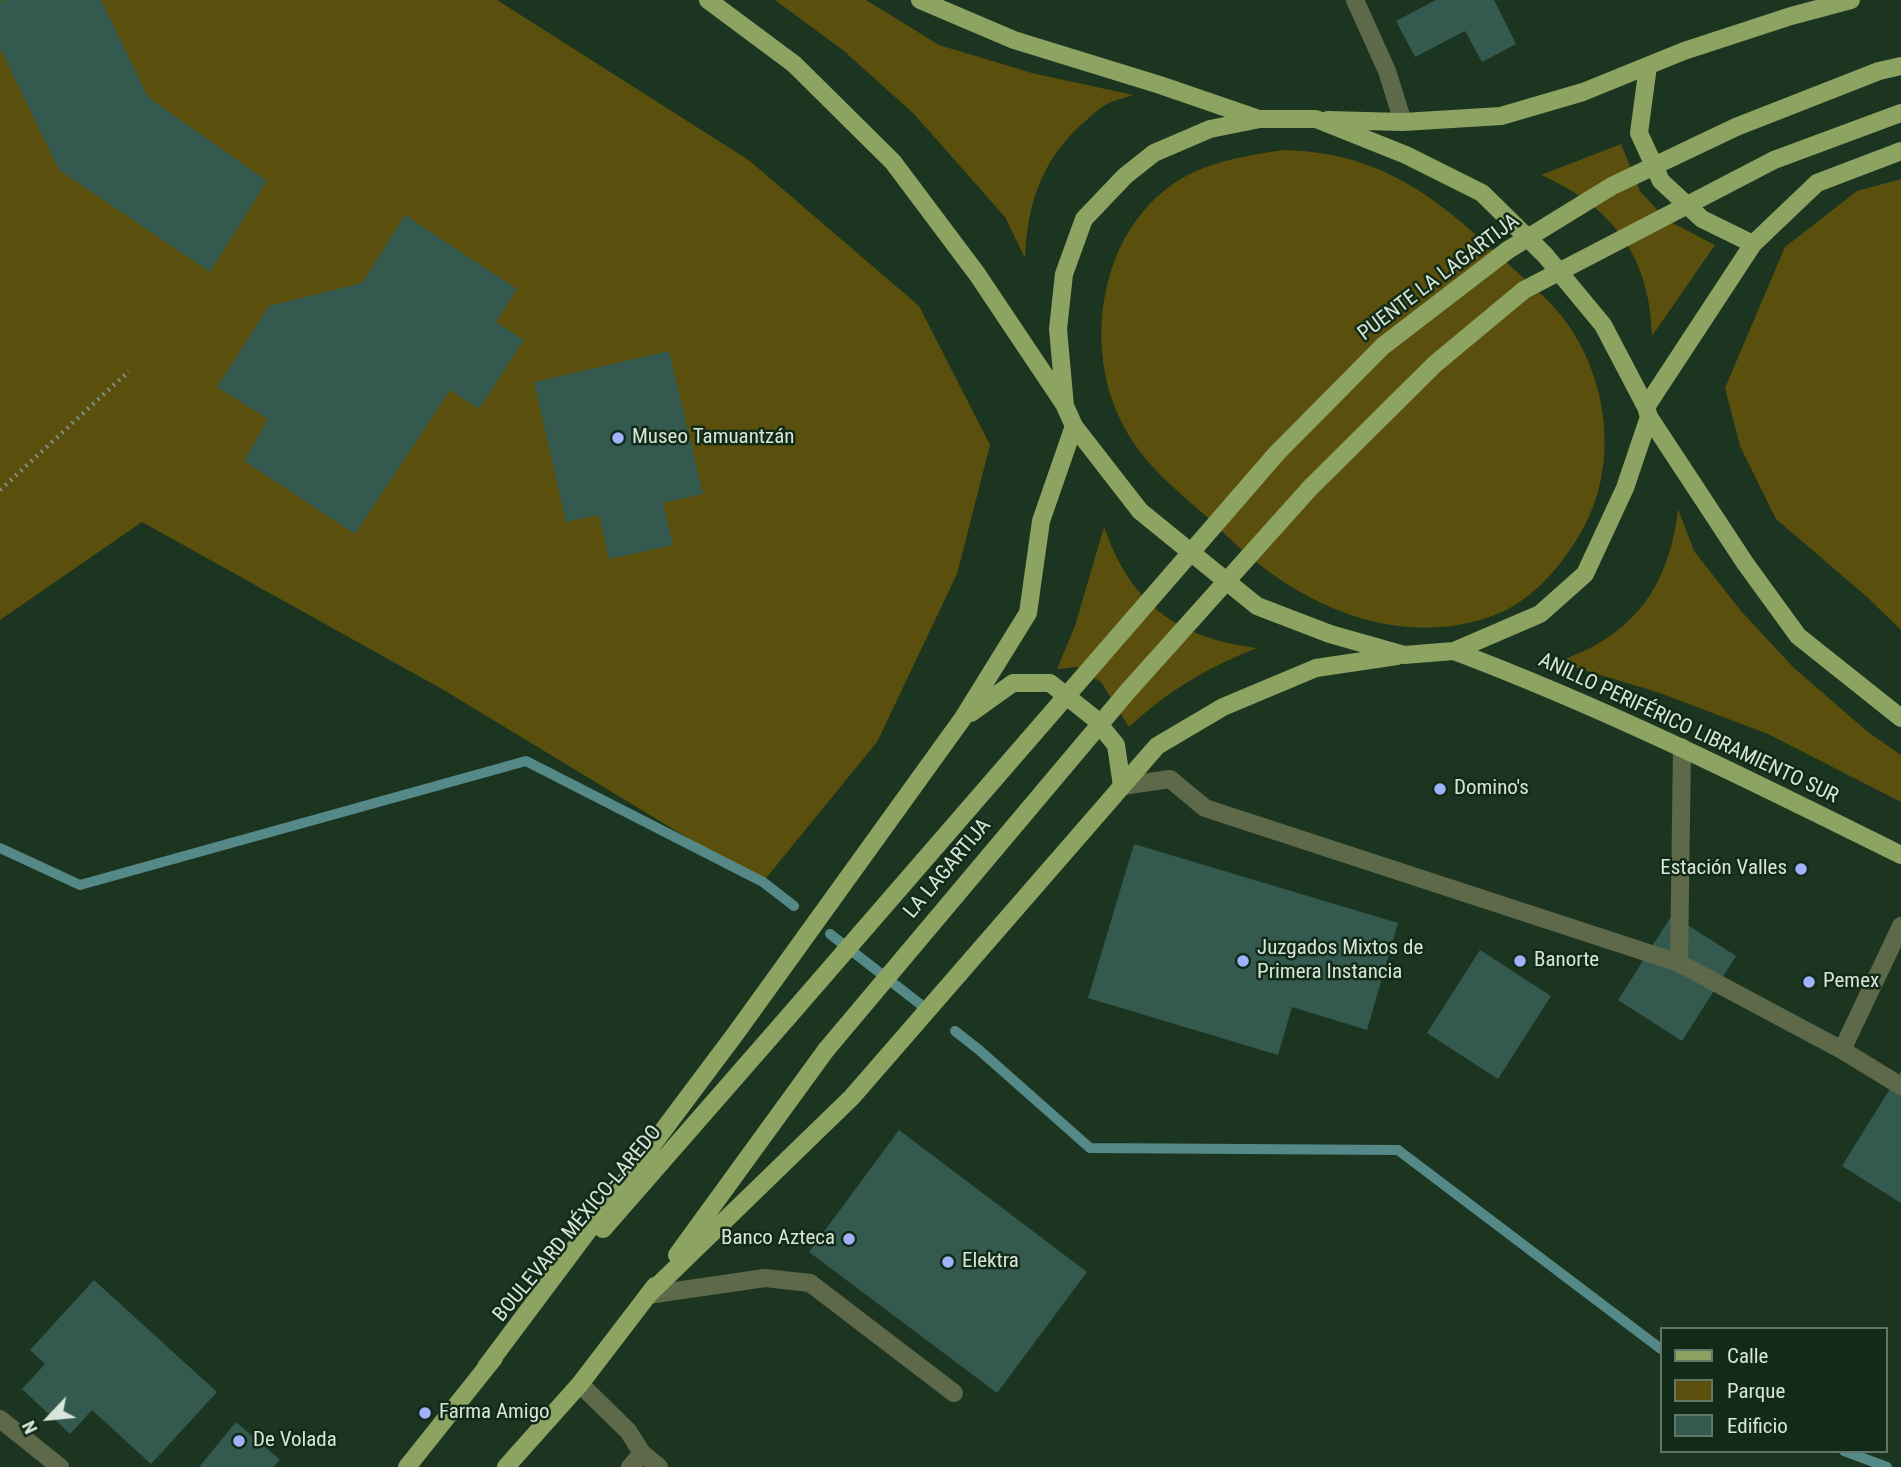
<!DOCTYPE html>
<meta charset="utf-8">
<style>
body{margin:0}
#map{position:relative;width:1901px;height:1467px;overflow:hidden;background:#1c3521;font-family:"Roboto Condensed",sans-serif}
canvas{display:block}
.legend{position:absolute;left:1660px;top:1327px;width:228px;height:126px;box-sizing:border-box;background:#122b18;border:2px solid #617666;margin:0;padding:9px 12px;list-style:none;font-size:21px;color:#d8e6da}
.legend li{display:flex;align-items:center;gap:14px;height:35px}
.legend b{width:35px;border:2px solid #617666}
.north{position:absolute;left:14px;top:1383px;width:70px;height:70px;-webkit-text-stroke:5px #122b18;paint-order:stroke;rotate:244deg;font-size:19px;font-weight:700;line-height:28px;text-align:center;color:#d8e6da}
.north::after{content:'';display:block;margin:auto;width:24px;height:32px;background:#d8e6da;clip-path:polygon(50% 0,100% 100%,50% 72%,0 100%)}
</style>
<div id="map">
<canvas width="1901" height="1467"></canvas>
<ul class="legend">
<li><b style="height:9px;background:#8ca361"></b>Calle</li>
<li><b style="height:19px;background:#5a4f0c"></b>Parque</li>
<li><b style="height:19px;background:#345a50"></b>Edificio</li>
</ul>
<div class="north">N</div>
</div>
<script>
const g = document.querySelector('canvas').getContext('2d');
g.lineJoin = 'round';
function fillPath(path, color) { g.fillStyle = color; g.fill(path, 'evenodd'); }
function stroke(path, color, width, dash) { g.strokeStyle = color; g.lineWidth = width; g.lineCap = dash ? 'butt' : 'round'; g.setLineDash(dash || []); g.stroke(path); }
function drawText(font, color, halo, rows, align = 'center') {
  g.font = font + ' "Roboto Condensed",sans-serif'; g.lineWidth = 5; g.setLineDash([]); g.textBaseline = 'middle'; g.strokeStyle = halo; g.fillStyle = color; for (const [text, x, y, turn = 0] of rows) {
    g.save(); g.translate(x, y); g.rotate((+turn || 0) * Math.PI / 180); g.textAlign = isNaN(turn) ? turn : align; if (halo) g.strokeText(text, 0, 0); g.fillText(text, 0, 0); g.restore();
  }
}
const green = new Path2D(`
 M0,0H497L750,161L919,306L990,445L957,574L877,742L762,883L442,689L142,522L0,620Z
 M775,0H866L939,45L1032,73L1133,95C1125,98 1114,100 1107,104C1098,109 1089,118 1081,125C1041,161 1027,206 1025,258L1005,217L914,114L844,51Z
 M1621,144L1640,191L1667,220L1715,245L1652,336C1650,257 1613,207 1541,175Z
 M1285,150C1382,153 1436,197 1504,260C1524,279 1547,297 1564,319C1609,379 1620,468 1580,534C1560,568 1530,603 1492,616C1412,645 1329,617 1264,568C1244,553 1225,534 1207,517C1174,488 1140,461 1121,421C1080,339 1103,218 1190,174C1218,160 1254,154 1285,150Z
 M1901,179V630L1867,597L1776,519L1740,446L1725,388L1785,247L1857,191Z
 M1678,509L1694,551L1741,611L1794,668L1868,732L1901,755V802L1768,734L1657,692L1557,662C1633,636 1669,588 1678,509Z
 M1104,527C1131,604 1177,638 1257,648C1207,668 1169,690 1129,727L1101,682L1077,667L1057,669L1075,626Z`);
const stream = new Path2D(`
 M0,848L80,885L526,761L763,882L794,906
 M830,934L920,1004
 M955,1031L978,1049L1090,1148L1398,1150L1661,1349
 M1844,1451L1887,1467`);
const building = new Path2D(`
 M4,0H101L148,97L267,181L210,272L59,170L0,48V2Z
 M1436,0H1494L1516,44L1482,62L1465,31L1415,57L1396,21Z
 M405,215L517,289L496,322L524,340L479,409L450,390L355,534L244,461L268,419L217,387L269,306L362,283Z
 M669,351L703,494L663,503L673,545L609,559L599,515L566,522L534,382Z
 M1134,844L1398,923L1367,1030L1292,1007L1278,1055L1088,998Z
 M1672,915L1736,956L1682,1041L1618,1000Z
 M1480,950L1551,996L1498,1079L1427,1033Z
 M1901,1071V1203L1842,1166Z
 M899,1130L1087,1272L997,1393L809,1252Z
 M94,1280L217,1392L151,1464L92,1410L70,1434L22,1389L45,1364L30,1350Z
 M236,1422L280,1460L273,1467H199Z`);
const path = new Path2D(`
 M0,490L129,371`);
const lane = new Path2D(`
 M1122,786L1170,779L1205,808L1679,963L1842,1050L1901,1086
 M1679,963L1682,747
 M1842,1050L1901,926
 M648,1295L765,1278L810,1283L954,1393
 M580,1384L628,1431L642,1453
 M630,1467L642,1453L659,1467`);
const street = new Path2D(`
 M1355,0L1387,71L1403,122
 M0,1419L60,1467`);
const primary = new Path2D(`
 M708,0L794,64L893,162L977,274L1064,404
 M920,0L1014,40L1160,85L1256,118
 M1648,66L1639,133L1661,181L1702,219L1753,244
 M1328,120L1403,122L1501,116L1583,92L1684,51L1791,16L1851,0
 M1646,407L1753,244L1817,183L1901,151
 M1649,417L1625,488L1585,574L1540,614L1454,651L1404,655L1330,634L1257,606L1140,511L1074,426L1065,406L1058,329L1064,274L1084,219L1125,176L1154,153L1210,129L1260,119H1316L1406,155L1482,193L1545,255L1603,325L1646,407L1649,417L1745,563L1798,636L1901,718
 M1454,651C1608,709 1754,782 1901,855
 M971,713L1013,683H1050L1094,718L1116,745L1122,786
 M603,1229L789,1016
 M677,1255L826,1050
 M648,1295L852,1097L1157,746L1223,707L1316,668L1397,656
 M486,1367L736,1033L963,718L1028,613L1041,521L1074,426
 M407,1467L494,1358
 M506,1467L580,1384L655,1286`);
const primaryBridge = new Path2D(`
 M789,1016L1277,453L1383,346L1508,250L1612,186L1736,127L1879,71L1901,66
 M826,1050L1128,691L1310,488L1435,364L1524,290L1774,160L1901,113`);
const markers = [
 [618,438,7,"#a1b2fd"],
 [1440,789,7,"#a1b2fd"],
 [1801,869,7,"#a1b2fd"],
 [1243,961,7,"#a1b2fd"],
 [1520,961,7,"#a1b2fd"],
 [1809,982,7,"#a1b2fd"],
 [849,1239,7,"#a1b2fd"],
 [948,1262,7,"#a1b2fd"],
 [425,1413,7,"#a1b2fd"],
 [239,1441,7,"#a1b2fd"]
];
const streetNames = [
 ["PUENTE LA LAGARTIJA",1439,278,-37],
 ["ANILLO PERIFÉRICO LIBRAMIENTO SUR",1688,729,25],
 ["LA LAGARTIJA",948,869,-50],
 ["BOULEVARD MÉXICO-LAREDO",578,1224,-50]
];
const poiNames = [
 ["Museo Tamuantzán",632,438],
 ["Domino's",1454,789],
 ["Estación Valles",1787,869,"right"],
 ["Juzgados Mixtos de",1257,949],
 ["Primera Instancia",1257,973],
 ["Banorte",1534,961],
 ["Pemex",1823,982],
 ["Banco Azteca",835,1239,"right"],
 ["Elektra",962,1262],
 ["Farma Amigo",439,1413],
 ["De Volada",253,1441]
];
fillPath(green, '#5a4f0c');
stroke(stream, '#548987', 10);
fillPath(building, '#345a50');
stroke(path, '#7d9080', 4.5, [2, 5]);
stroke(lane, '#5e694a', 18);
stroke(street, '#5e694a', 18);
stroke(primary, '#8ca361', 18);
stroke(primaryBridge, '#8ca361', 18);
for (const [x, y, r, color] of markers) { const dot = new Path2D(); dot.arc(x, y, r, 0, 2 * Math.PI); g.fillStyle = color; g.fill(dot); stroke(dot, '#122b18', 2.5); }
drawText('21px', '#d8e6da', '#122b18', streetNames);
drawText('21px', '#d8e6da', '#122b18', poiNames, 'left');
</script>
